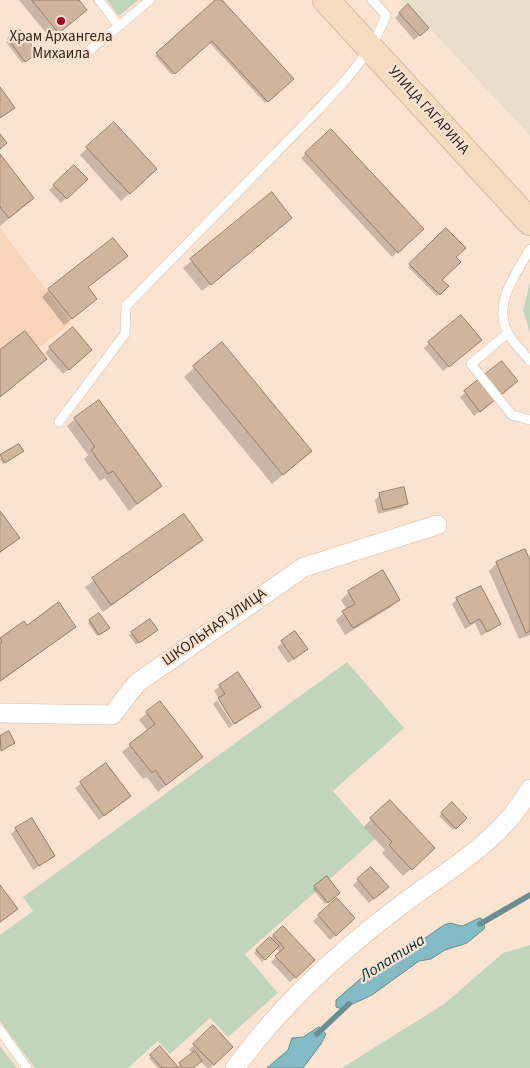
<!DOCTYPE html>
<meta charset="utf-8">
<style>
body{margin:0}
canvas{display:block;background:#fbe3d1}
</style>
<canvas width="530" height="1068"></canvas>
<script>
const g = document.querySelector('canvas').getContext('2d');
g.lineJoin = 'round';
function fillPath(path, color) { g.fillStyle = color; g.fill(path, 'evenodd'); }
function stroke(path, color, width, dash) { g.strokeStyle = color; g.lineWidth = width; g.lineCap = dash ? 'butt' : 'round'; g.setLineDash(dash || []); g.stroke(path); }
function drawText(font, color, halo, rows, align = 'center') {
  g.font = font + ' "Source Sans 3",sans-serif'; g.lineWidth = 4.5; g.setLineDash([]); g.textBaseline = 'middle'; g.strokeStyle = halo; g.fillStyle = color; for (const [text, x, y, turn = 0] of rows) {
    g.save(); g.translate(x, y); g.rotate((+turn || 0) * Math.PI / 180); g.textAlign = isNaN(turn) ? turn : align; if (halo) g.strokeText(text, 0, 0); g.fillText(text, 0, 0); g.restore();
  }
}
const built = new Path2D(`
 M0,228L71,323L39,348L47,359L0,397Z`);
const medical = new Path2D(`
 M404,0H530V136L415,12Z`);
const green = new Path2D(`
 M107,0H138L119,16Z
 M530,282V332L523,311Z
 M347,662L404,728L333,791L375,839L245,954L278,993L228,1037L210,1018L170,1054L158,1041L128,1068H35L0,1021V935L33,911L23,897Z
 M530,945V1068H342L444,1004L503,953Z
 M0,1046L17,1068H0Z`);
const water = new Path2D(`
 M480,918L485,921L484,929L467,943L445,950L431,959L419,961L372,995L342,1009L336,1007V1000L375,966L399,956L444,925L450,923L462,926Z
 M319,1027L326,1034L321,1044L303,1068H267L288,1050L292,1038L303,1037Z`);
const shadow = new Path2D(`
 M19,0H78V17L51,39Z
 M217,0H221L292,79L265,103L209,42L172,75L155,56Z
 M400,13L422,33L414,40L395,18Z
 M20,31L34,55L22,63L6,42Z
 M331,130L422,229L392,257L301,158Z
 M87,148L148,177L121,201L80,155Z
 M0,156L33,198L0,226Z
 M74,166L86,179L61,203L49,190Z
 M271,194L283,225L202,291L183,268Z
 M446,230L454,257L441,280L447,286L437,296L408,267Z
 M126,256L87,288L96,299L64,325L42,297L49,290Z
 M429,343L475,345L443,371L424,348Z
 M221,344L310,451L272,484L184,377Z
 M50,348L86,355L63,374L45,353Z
 M502,362L512,386L474,416L460,397Z
 M75,419L160,486L129,511L105,478L100,481L84,459L88,455L67,426Z
 M20,453L3,464L0,460L1,456Z
 M380,495L407,503L402,508L378,514L375,500Z
 M0,513L18,538L0,553Z
 M184,516L201,540L103,612L85,587Z
 M497,563H530V635L519,639L489,571Z
 M382,572L399,600L391,607L345,635L336,620L347,610L341,600L349,592Z
 M457,599L499,624L481,636L475,623L465,629L452,604Z
 M90,620L106,630L97,636L88,623Z
 M150,621L154,632L136,645L129,635Z
 M24,623L26,626L75,627L0,682V640Z
 M295,633L302,654L288,663L277,647Z
 M220,686L259,707L236,724L214,691Z
 M217,700L233,725L229,728L213,704Z
 M147,713L201,757L158,792L147,777L143,779L122,752L148,731L139,720Z
 M106,764L124,801L99,820L75,788Z
 M452,804L465,818L453,830L439,816Z
 M371,819L426,856L403,876L382,853L385,850L364,827Z
 M16,829L53,856L33,870L11,834Z
 M358,880L382,892L369,903L353,885Z
 M315,887L336,895L325,904L313,889Z
 M337,899L349,923L330,940L313,921Z
 M283,927L314,960L290,982L271,962L280,953L276,948L262,962L254,953Z
 M213,1027L232,1047L210,1068H207L200,1061L192,1068H158L149,1058L160,1048L177,1067L193,1054L189,1050Z`);
const stream = new Path2D(`
 M480,924L530,895
 M317,1034L349,1004`);
const building = new Path2D(`
 M32,0H79L87,10L59,33Z
 M222,0L294,79L268,102L212,41L175,74L156,53L215,0Z
 M408,4L429,28L420,36L399,13Z
 M20,30L38,53L25,62L8,39Z
 M0,87L15,108L0,118Z
 M114,122L157,169L130,194L86,147Z
 M331,129L424,229L398,253L305,153Z
 M0,134L7,143L0,149Z
 M0,154L34,198L9,218L0,207Z
 M74,165L88,179L67,199L53,185Z
 M272,192L292,218L211,285L190,259Z
 M446,228L466,248L456,257L461,262L442,280L449,286L440,295L409,264Z
 M113,238L128,256L88,287L97,299L72,319L48,289Z
 M461,315L482,340L449,367L428,342Z
 M73,327L92,350L69,370L49,347Z
 M25,331L47,359L0,397V350Z
 M222,342L312,451L283,475L193,366Z
 M502,361L518,381L480,412L464,391Z
 M99,400L162,486L137,504L113,471L108,474L91,450L95,447L74,418Z
 M19,444L24,451L5,463L0,455Z
 M404,487L408,504L383,510L379,493Z
 M0,511L20,538L0,552Z
 M184,514L203,540L111,605L92,578Z
 M525,549L530,560V631L526,633L496,562Z
 M383,570L400,600L353,628L342,611L355,604L348,591Z
 M481,586L501,624L487,632L480,619L470,624L456,598Z
 M59,602L76,627L0,681V643L2,642L0,638L24,621L27,625Z
 M99,613L110,628L99,635L89,620Z
 M150,619L158,630L139,643L131,632Z
 M295,631L308,649L294,659L281,641Z
 M238,672L261,707L234,724L218,698L225,694L219,685Z
 M160,701L203,757L166,785L155,770L152,773L129,744L155,724L146,712Z
 M9,731L15,743L1,751L0,736Z
 M106,763L131,796L104,816L80,782Z
 M390,800L435,848L412,870L389,845L392,842L370,818Z
 M452,802L467,818L456,829L441,813Z
 M32,818L55,856L39,866L15,828Z
 M371,867L389,887L374,899L357,879Z
 M327,876L340,893L328,903L314,886Z
 M0,885L18,909L0,922Z
 M337,898L355,918L336,936L318,915Z
 M283,926L315,960L296,978L275,956L284,948L273,935Z
 M270,937L279,946L265,960L256,950Z
 M213,1025L233,1047L214,1065L193,1044Z
 M160,1046L179,1068H162L150,1055Z
 M195,1051L202,1061L193,1068H183L179,1063Z`);
const service = new Path2D(`
 M99,0L119,26
 M84,55L150,0
 M530,249C516,275 492,303 508,333C513,343 523,352 530,361
 M508,333L471,364L512,415L530,420
 M59,422L125,334L126,306C175,256 225,205 275,154C311,116 369,65 386,15L372,0
 M0,1030L27,1068`);
const minor = new Path2D(`
 M0,713L112,715L137,683L304,567L437,525
 M235,1068C280,1006 335,955 396,909C443,872 501,843 530,789`);
const secondary = new Path2D(`
 M326,0L530,222`);
const markers = [
 [61,21,5,"#a20429"]
];
const poiNames = [
 ["Храм Архангела",61,38],
 ["Михаила",61,55]
];
const streetNames = [
 ["УЛИЦА ГАГАРИНА",428,111,48],
 ["ШКОЛЬНАЯ УЛИЦА",215,628,-35]
];
const waterNames = [
 ["Лопатина",393,959,-32]
];
fillPath(built, '#f8d5b9');
fillPath(medical, '#e7ddc8');
fillPath(green, '#c0d5bb');
fillPath(water, '#84bac4');
stroke(water, '#6b8e92', 1);
fillPath(shadow, '#0003');
stroke(stream, '#6b8e92', 5.5);
fillPath(building, '#cfb49e');
stroke(building, '#977d68', 1);
stroke(service, '#d7bba5', 10);
stroke(minor, '#d7bba5', 20);
stroke(secondary, '#d7bba5', 28);
stroke(service, '#fff', 9);
stroke(minor, '#fff', 19);
stroke(secondary, '#f5dcbf', 26);
for (const [x, y, r, color] of markers) { const dot = new Path2D(); dot.arc(x, y, r, 0, 2 * Math.PI); g.fillStyle = color; g.fill(dot); stroke(dot, '#fbe3d1', 2); }
drawText('15px', '#32271f', '#fbe3d1', poiNames);
drawText('15px', '#32271f', '#fbe3d1', streetNames);
drawText('italic 16px', '#00343b', '#fbe3d1', waterNames);
</script>
